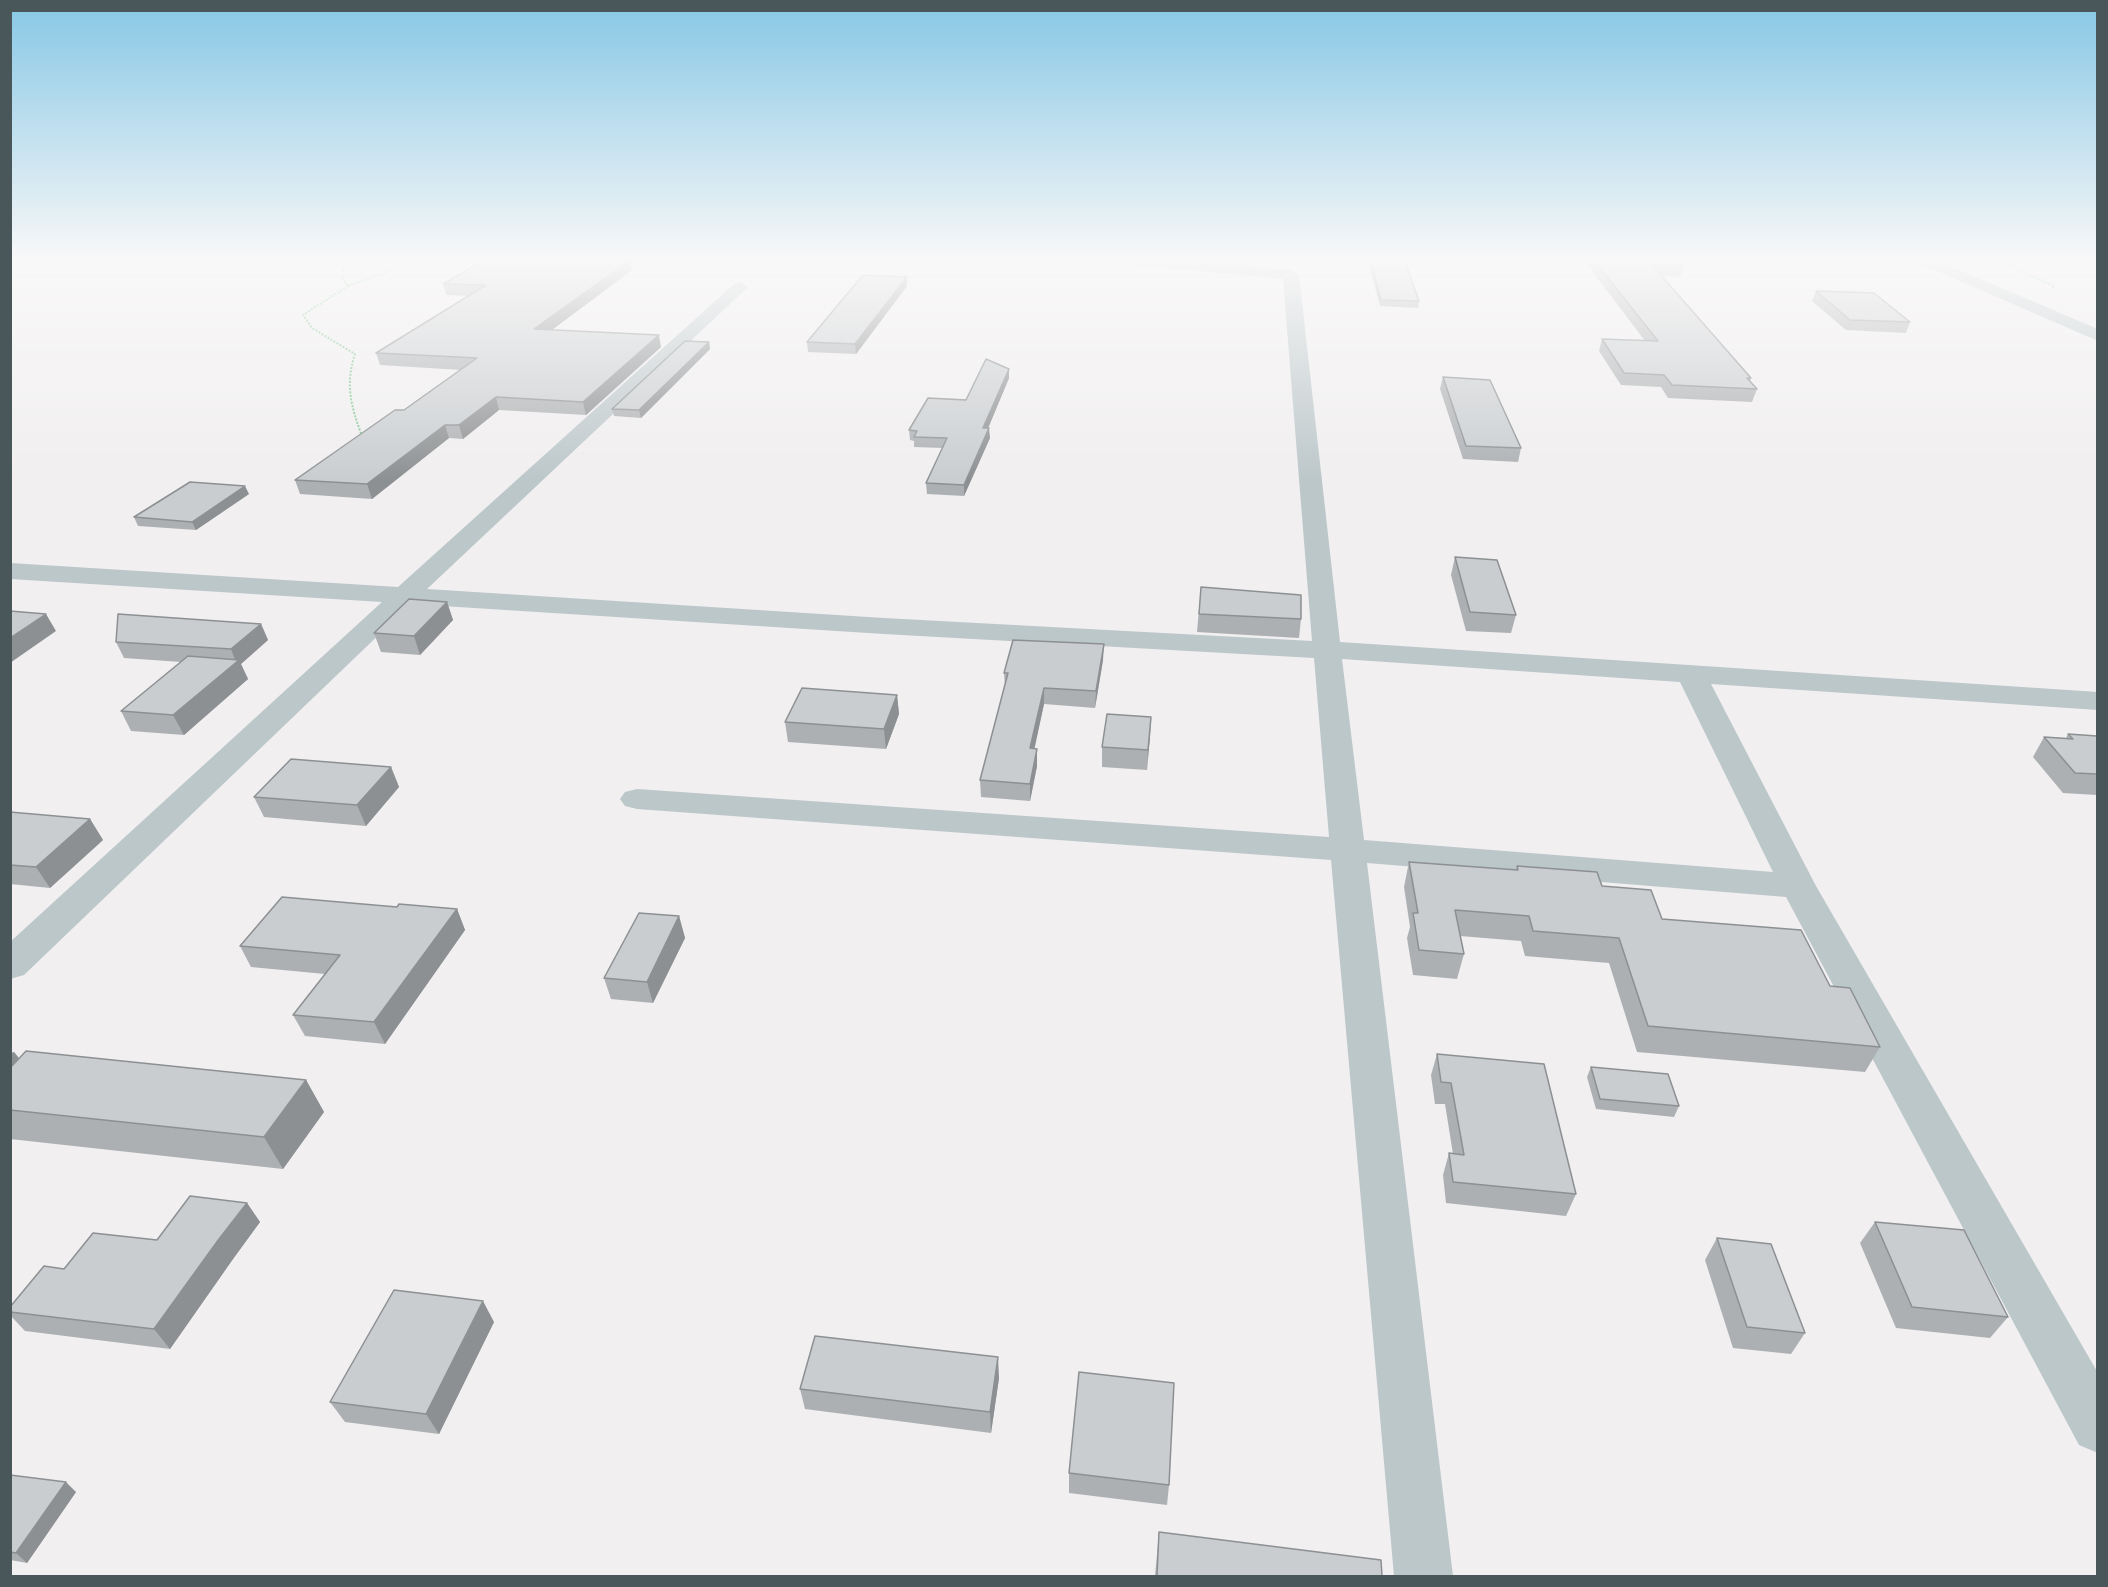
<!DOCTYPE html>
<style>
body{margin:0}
#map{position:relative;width:2108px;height:1587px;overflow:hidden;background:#f1eff0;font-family:Jost,sans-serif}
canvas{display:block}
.frame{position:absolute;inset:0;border:12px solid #49575a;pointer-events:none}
</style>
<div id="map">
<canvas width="2108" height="1587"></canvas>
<div class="frame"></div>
</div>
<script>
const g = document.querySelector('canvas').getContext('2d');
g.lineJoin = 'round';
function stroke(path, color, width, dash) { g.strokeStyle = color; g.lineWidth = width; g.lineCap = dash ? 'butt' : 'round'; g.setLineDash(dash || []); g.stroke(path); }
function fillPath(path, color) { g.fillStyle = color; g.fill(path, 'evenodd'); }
const path = new Path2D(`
 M349,259L344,262L343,279L348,286L303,315L312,328L355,354C345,384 351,407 362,436
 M1994,259L2054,286L2052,289
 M348,286L392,270L413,259`);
const minor = new Path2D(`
 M1116,259H1169L1291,270L1299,275L1340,642L2098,692V710L1711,684L1816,886L2098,1373V1453L2079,1445L1786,897L1367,863L1453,1576H1394L1331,860L637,809L625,806L620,799L625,792L637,789L1329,837L1314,658L884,634L411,604L24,975L10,979V942L382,602L10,579V563L398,587L734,284L740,282L748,287L427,589L884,618L1312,641L1283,279L1124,264ZM1342,659L1680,682L1773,872L1364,840Z
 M1914,259H1933L2098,329V341L1916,262Z`);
const wall = new Path2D(`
 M1367,259H1404L1419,301L1418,308L1380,306Z
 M1583,259H1676L1683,266L1680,277L1662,276L1751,378L1750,381L1757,389L1752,402L1668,398L1661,387L1621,385L1599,351L1602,339L1645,341Z
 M1739,259H1773L1772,260Z
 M630,260L632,270L552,330L661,347L586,415L499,410L463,439L449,438L372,499L300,494L295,480L404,410L461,370L380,365L376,353L469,296L446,295L443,284Z
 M907,277V286L856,354L808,352L807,342Z
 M1816,291L1910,322L1906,333L1846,330L1812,301Z
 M709,342L710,349L641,418L614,416L612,409Z
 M1443,377L1521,448L1518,462L1463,459L1440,389Z
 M1009,378L988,428L990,438L964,496L927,494L926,483L943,448L914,447V441L910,440L909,430Z
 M249,494L196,530L138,526L134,517Z
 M1455,557L1516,615L1511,633L1466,631L1451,575Z
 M1201,587L1301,619L1299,638L1197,632Z
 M447,602L453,620L420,655L381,652L374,633Z
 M261,624L268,640L241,664L248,679L184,735L131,731L121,711L181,662L124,658L116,642Z
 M1103,660L1095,708L1044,704L1034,748L1037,766L1030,801L981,797L980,780L1005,686L1004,673Z
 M897,695L899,714L886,749L788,742L785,722Z
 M1151,717L1147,770L1102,767V747Z
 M2068,734L2097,736V795L2063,793L2033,757L2044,737L2066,738Z
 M391,767L399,787L366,826L264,817L254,797Z
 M10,812L90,819L103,840L50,888L10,884Z
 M1409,862L1516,870L1517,866L1602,886L1662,919L1830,986L1880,1047L1865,1072L1637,1052L1609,963L1525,956L1521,941L1460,936L1464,954L1457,979L1413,975L1407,938L1410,927L1404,887Z
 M397,907L457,909L465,930L385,1044L305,1036L293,1015L325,974L251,967L240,946Z
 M679,916L685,938L653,1003L611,999L604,978Z
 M10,1052H14L19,1059L306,1080L324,1112L283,1169L10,1139Z
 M1437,1054L1576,1194L1566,1216L1446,1203L1443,1175L1449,1153L1453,1154L1445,1104H1435L1431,1075Z
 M1591,1067L1679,1106L1674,1117L1596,1109L1587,1077Z
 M247,1203L260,1222L233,1259L170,1349L25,1331L10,1315V1307L64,1269L157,1240Z
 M1875,1222L2008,1317L1990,1338L1896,1328L1860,1243Z
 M1717,1238L1805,1333L1791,1354L1733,1348L1705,1260Z
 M494,1322L439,1434L345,1422L330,1402Z
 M999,1378L991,1433L805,1409L800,1389Z
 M1069,1473L1169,1485L1167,1505L1069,1493Z
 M10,1475L76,1492L27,1563L10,1560Z
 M1159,1532L1382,1576H1155Z`);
const shadedWall = new Path2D(`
 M630,260L632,270L537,341L534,329Z
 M907,277V286L856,354L855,344Z
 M659,335L661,347L586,415L583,402Z
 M709,342L710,349L641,418L639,410Z
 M1009,369V378L984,438L983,428Z
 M496,397L499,410L463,439L459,425Z
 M445,425L449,438L372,499L367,484Z
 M989,428L990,438L964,496V485Z
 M245,486L249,494L196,530L192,522Z
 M447,602L453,620L420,655L414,636Z
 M46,614L56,631L10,663V638Z
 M261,624L268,640L241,664L248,679L184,735L173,715L236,662L231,649Z
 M1104,644L1103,660L1095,708L1096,691Z
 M1044,688V704L1031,765L1030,748Z
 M897,695L899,714L886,749L884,729Z
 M1151,717L1150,737L1147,770L1148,750Z
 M1037,749V766L1030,801V784Z
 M391,767L399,787L366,826L357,805Z
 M90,819L103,840L50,888L36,867Z
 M457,909L465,930L385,1044L374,1022Z
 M679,916L685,938L653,1003L647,982Z
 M14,1052L23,1063L10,1075V1056Z
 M306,1080L324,1112L283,1169L264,1137Z
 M247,1203L260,1222L233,1259L170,1349L154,1329L219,1239Z
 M483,1301L494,1322L439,1434L426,1414Z
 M998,1357L999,1378L991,1433L990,1412Z
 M66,1482L76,1492L27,1563L16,1553Z`);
const building = new Path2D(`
 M486,259H604L630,260L534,329L659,335L583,402L496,397L459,425H445L367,484L295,480L395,410H404L477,358L376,353L486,285L443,284Z
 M1370,259H1404L1419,301L1381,300Z
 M1593,259H1676L1683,266L1652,265L1751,378H1747L1757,389L1672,385L1664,375L1624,373L1602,339L1658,341Z
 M863,275L907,277L855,344L807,342Z
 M1816,291L1874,293L1910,322L1850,320Z
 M685,341L709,342L639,410L612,409Z
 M986,359L1009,369L983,428H989L964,485L926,483L947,438L914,437L917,431L909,430L928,398L966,400Z
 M1443,377L1490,380L1521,448L1466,446Z
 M190,482L245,486L192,522L134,517Z
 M1455,557L1497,560L1516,615L1470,612Z
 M1201,587L1301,595V619L1199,614Z
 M409,599L447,602L414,636L374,633Z
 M10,611L46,614L10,638Z
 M118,614L261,624L231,649L116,642Z
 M1013,640L1104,644L1096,691L1044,688L1030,748L1037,749L1030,784L980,780L1008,673H1004Z
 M188,656L239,660L173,715L121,711Z
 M802,688L897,695L884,729L785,722Z
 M1107,714L1151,717L1148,750L1102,747Z
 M2068,734L2097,736V774L2075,773L2044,737L2073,739Z
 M291,759L391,767L357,805L254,797Z
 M10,812L90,819L36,867L10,865Z
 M1409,862L1518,870L1517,866L1597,872L1602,886L1651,890L1662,919L1801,930L1830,986L1850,988L1880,1047L1648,1026L1619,938L1533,931L1529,916L1455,910L1464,954L1419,950L1413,913H1418Z
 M282,897L397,907L399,904L457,909L374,1022L293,1015L340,955L240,946Z
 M639,913L679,916L647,982L604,978Z
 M26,1051L306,1080L264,1137L10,1110V1068Z
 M1437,1054L1544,1064L1576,1194L1453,1182L1449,1153L1464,1155L1451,1083L1441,1082Z
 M1591,1067L1668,1074L1679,1106L1600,1099Z
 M190,1196L247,1203L219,1239L154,1329L10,1312V1307L44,1266L64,1269L93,1233L157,1240Z
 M1875,1222L1964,1230L2008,1317L1912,1307Z
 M1717,1238L1771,1244L1805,1333L1747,1327Z
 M394,1290L483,1301L426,1414L330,1402Z
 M815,1336L998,1357L990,1412L800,1389Z
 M1079,1372L1174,1383L1169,1485L1069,1473Z
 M10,1475L66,1482L16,1553L10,1552Z
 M1159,1532L1381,1560L1382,1576H1157Z`);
stroke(path, '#7dc590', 2, [2, 1.5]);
fillPath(minor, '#bcc7ca');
fillPath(wall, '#adb0b3');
fillPath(shadedWall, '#8d9092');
fillPath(building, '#c9cdd0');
stroke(building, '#8d9092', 1.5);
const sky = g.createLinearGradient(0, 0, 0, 481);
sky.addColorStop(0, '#86c7e5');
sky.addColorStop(0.54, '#f9f8f8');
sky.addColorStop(1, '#f9f8f800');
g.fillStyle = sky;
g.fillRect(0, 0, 2108, 481);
</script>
